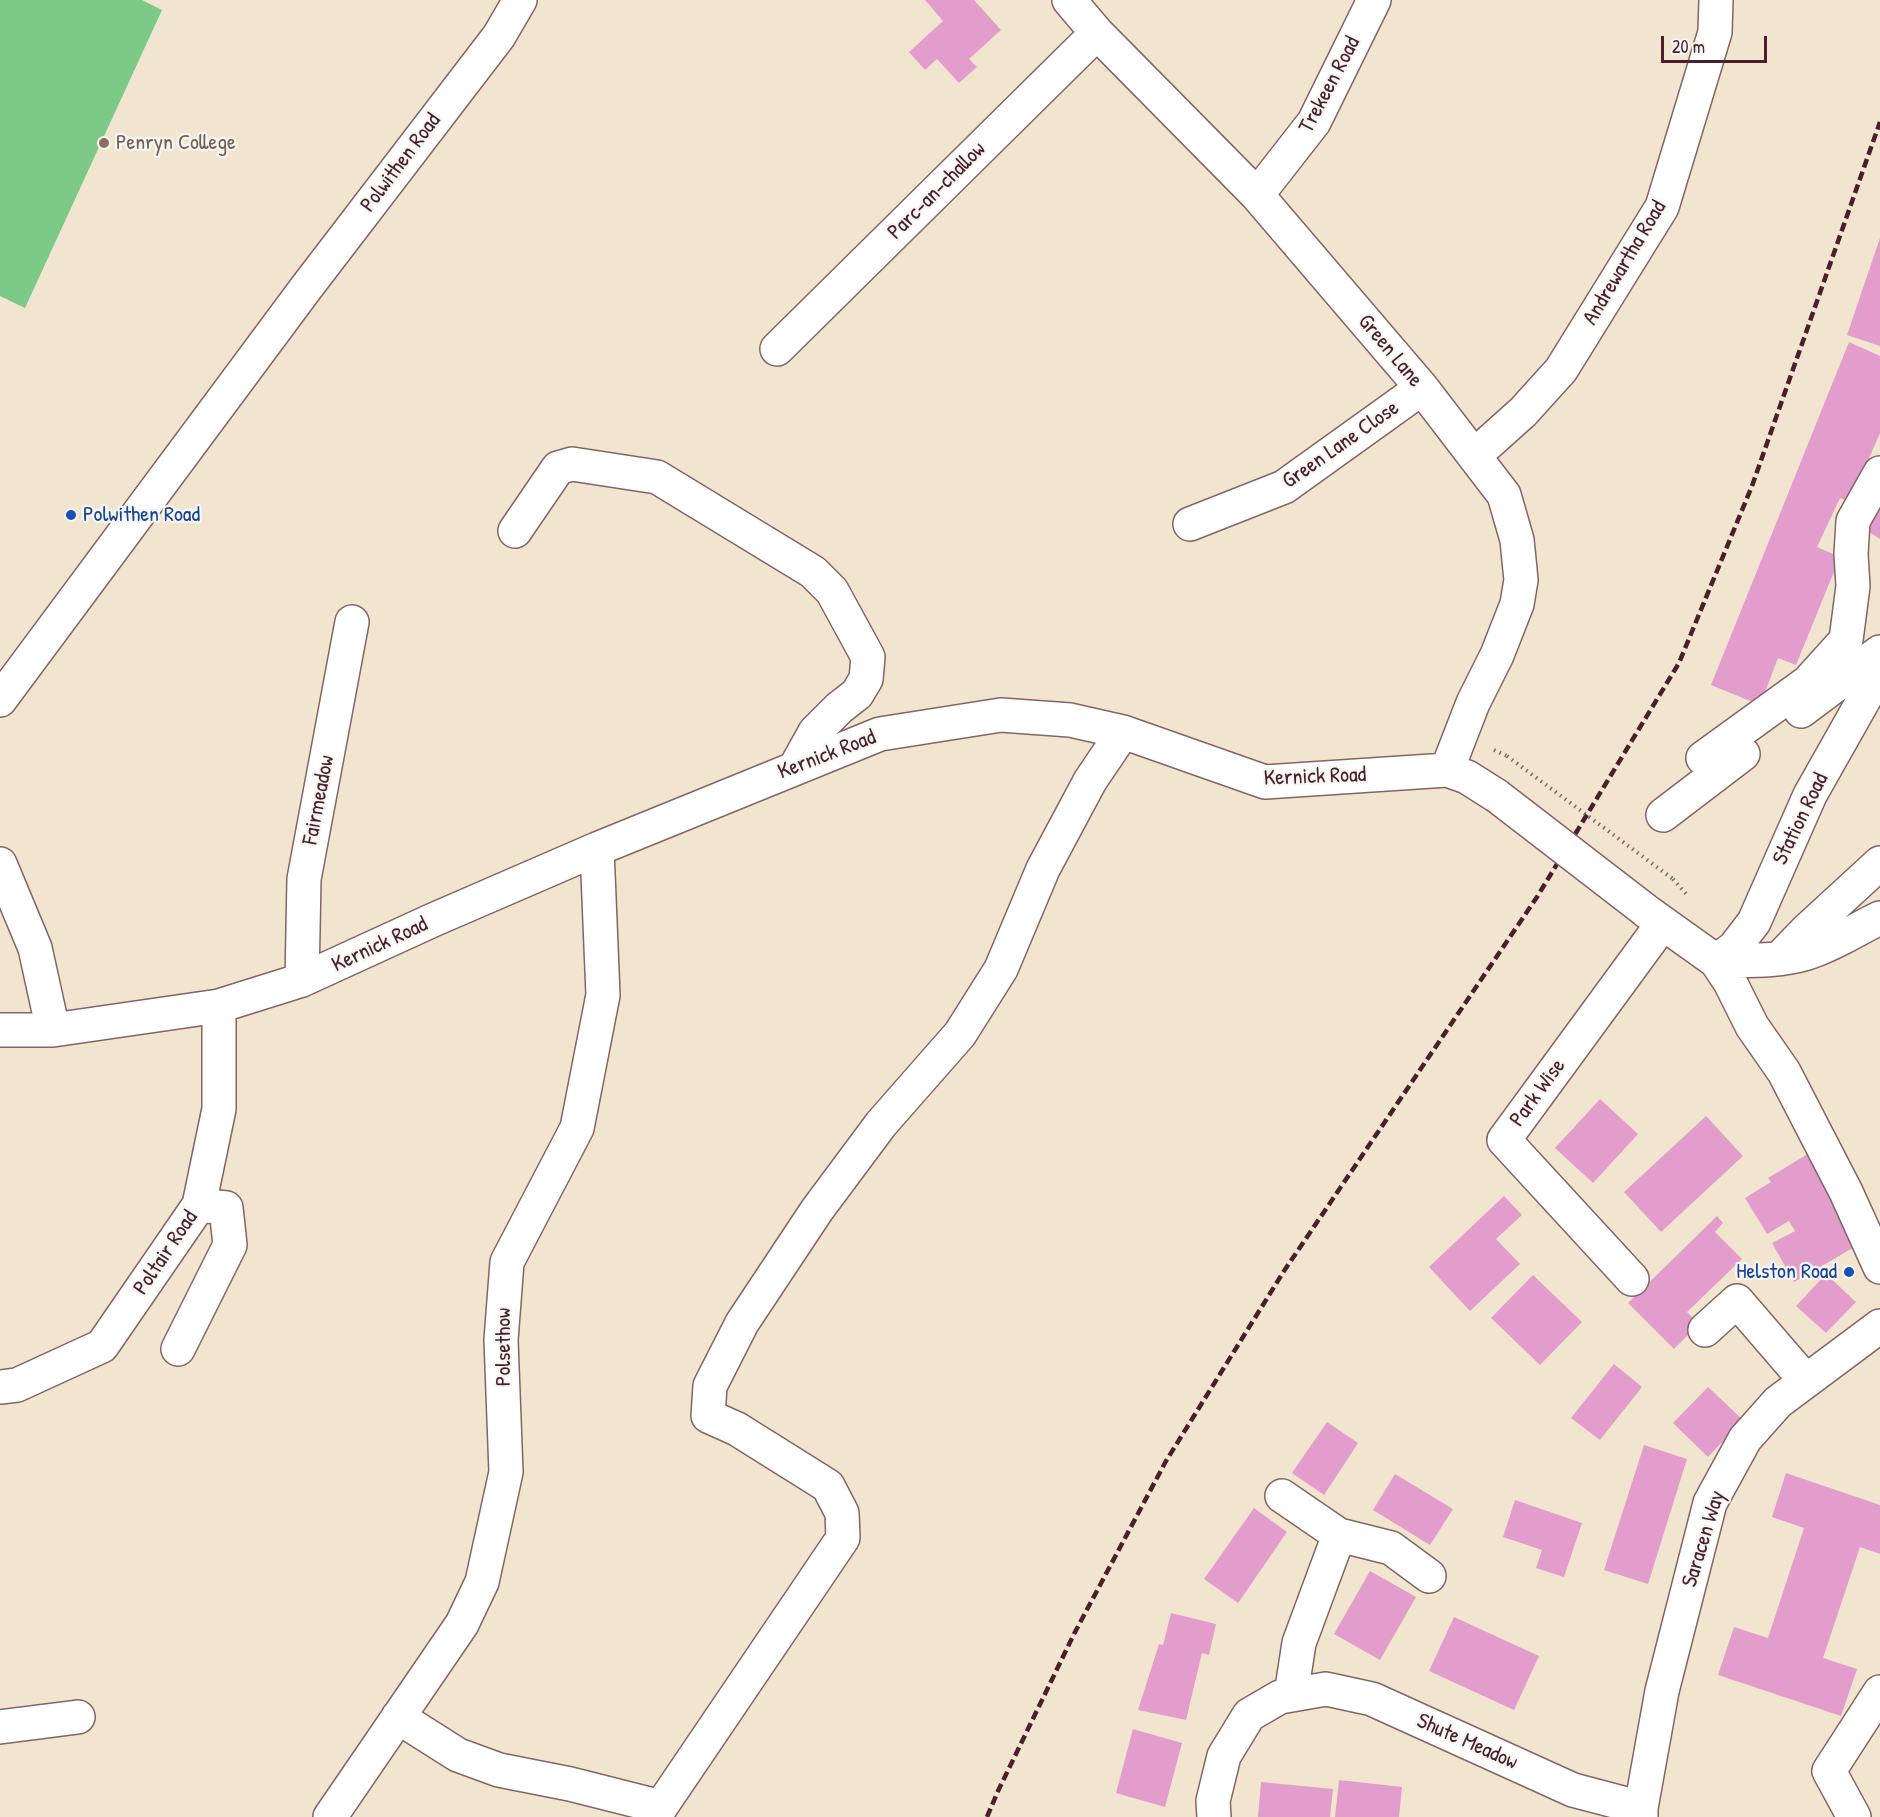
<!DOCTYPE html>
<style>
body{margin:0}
#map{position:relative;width:1880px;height:1817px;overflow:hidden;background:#f2e5cf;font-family:"Patrick Hand",sans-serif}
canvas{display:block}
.scale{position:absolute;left:1661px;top:36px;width:106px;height:27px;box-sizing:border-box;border:3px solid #4a1f2b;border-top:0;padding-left:8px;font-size:18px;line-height:21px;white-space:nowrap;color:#4a1f2b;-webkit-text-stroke:4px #f6f6f2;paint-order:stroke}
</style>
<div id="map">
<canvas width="1880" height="1817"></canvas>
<div class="scale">20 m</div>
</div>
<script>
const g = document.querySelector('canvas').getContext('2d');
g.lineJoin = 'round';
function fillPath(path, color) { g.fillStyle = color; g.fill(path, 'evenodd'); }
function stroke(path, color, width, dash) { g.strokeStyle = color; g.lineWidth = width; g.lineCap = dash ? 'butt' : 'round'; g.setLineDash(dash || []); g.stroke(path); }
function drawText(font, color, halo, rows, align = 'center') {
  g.font = font + ' "Patrick Hand",sans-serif'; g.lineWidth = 4.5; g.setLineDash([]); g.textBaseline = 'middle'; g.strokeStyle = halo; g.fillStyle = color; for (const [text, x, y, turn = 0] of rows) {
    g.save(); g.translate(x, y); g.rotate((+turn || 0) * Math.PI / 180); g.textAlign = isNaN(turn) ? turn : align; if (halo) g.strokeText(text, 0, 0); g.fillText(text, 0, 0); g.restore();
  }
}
const green = new Path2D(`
 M0,0H142L162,10L25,308L0,296Z`);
const building = new Path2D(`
 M925,0H974L1001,30L969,59L977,67L959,83L937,59L925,70L909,52L943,21Z
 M1880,238V346L1847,335Z
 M1849,342L1880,356V433L1850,502L1840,498L1817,547L1840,557L1796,665L1778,658L1760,705L1711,685Z
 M1880,498V539L1862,527Z
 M1600,1099L1638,1134L1593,1183L1555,1148Z
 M1706,1116L1743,1156L1661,1232L1624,1192Z
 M1811,1152L1865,1241L1794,1282L1772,1243L1795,1231L1789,1221L1767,1234L1745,1198L1771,1182L1768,1178Z
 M1504,1196L1522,1215L1496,1239L1520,1264L1470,1311L1429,1267Z
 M1717,1216L1723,1223L1715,1232L1742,1259L1687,1312L1699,1324L1674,1349L1628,1303Z
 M1826,1274L1856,1302L1826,1333L1796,1306Z
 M1533,1275L1582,1322L1540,1365L1491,1318Z
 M1614,1364L1642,1387L1600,1440L1571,1418Z
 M1708,1387L1743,1420L1708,1457L1673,1423Z
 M1327,1422L1358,1443L1324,1495L1292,1473Z
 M1644,1445L1687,1459L1648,1584L1604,1570Z
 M1786,1473L1880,1505V1554L1860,1547L1823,1658L1857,1669L1841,1716L1718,1675L1734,1627L1768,1638L1804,1528L1772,1517Z
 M1395,1474L1453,1509L1430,1545L1373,1510Z
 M1515,1500L1582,1523L1564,1577L1536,1568L1542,1550L1503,1537Z
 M1254,1508L1287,1532L1238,1603L1204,1579Z
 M1370,1571L1416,1597L1380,1660L1334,1634Z
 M1171,1613L1216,1624L1209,1655L1202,1653L1186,1720L1138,1710L1159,1644L1163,1645Z
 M1454,1617L1539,1656L1514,1710L1429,1671Z
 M1133,1729L1182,1743L1165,1807L1116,1793Z
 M1339,1780L1402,1787L1399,1817H1335Z
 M1261,1782L1333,1789L1330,1817H1258Z`);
const path = new Path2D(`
 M1494,750L1507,756
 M1673,879L1688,896`);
const minor = new Path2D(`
 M1069,0L1097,33L1257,195L1422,388L1504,495L1517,540L1521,580L1517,604L1497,655L1473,703L1447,770
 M1257,195L1314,122L1374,0
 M777,349L1097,33
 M1475,455L1523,412L1561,370L1662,207L1715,32L1716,0
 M1190,524L1284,487L1422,388
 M515,531L558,468L572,464L657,477L813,572L832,591L868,657L866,679L857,694L839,708L815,732L795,768
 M0,700L306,288L499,36L520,0
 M1801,711L1880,652
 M1703,758L1808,682L1846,640L1853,586L1851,554L1853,521L1880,473
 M1663,815L1743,754
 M0,864L35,948L53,1030
 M1646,911L1716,961L1730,982L1752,1026L1784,1072L1846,1192L1880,1267
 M1780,958L1806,931L1880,863
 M1716,961L1734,948L1754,922L1810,795L1880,671
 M1716,961C1745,960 1777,962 1804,954C1831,946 1855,930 1880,918
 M302,980L304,879L352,622
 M0,1030H53L219,1006L302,980L433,920L597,849L880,734L1001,715L1070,720L1123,732L1265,782L1447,770L1467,777L1497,796
 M1632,1279L1504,1140L1663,923
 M1705,1330L1737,1301L1806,1381
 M178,1349L230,1245L226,1208L199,1205
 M0,1387L17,1385L102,1346L199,1205L219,1109V1006
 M1282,1496L1339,1535L1391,1548L1429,1576
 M1291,1695L1299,1643L1339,1535
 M398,1717L458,1755L499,1770L570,1784L661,1807
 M0,1727L78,1717
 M330,1817L462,1624L482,1582L506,1472L501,1340L507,1262L577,1128L603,995L597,849
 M654,1817L843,1538L842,1513L828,1486L737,1429L708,1416L710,1386L742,1323L817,1210L881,1124L960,1034L1001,969L1043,869L1090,781L1123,732
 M1214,1817L1213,1801L1224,1756L1249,1715L1280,1697L1326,1689L1372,1699L1573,1790L1641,1808
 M1641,1817V1808L1662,1691L1710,1503L1745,1439L1778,1402L1880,1326
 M1854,1817L1829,1771L1880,1692`);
const rail = new Path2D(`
 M987,1817L998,1791L1074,1634L1166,1461L1284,1271L1537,897L1679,663L1752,486L1880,122`);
const pathBridge = new Path2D(`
 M1507,756L1673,879`);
const minorBridge = new Path2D(`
 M1497,796L1645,910`);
const markers = [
 [104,143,6,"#8d6e63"],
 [71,515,6,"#1a4fb4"],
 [1849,1272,6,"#1a4fb4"]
];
const streetNames = [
 ["Trekeen Road",1330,85,-62],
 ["Polwithen Road",401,163,-53],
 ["Parc-an-challow",937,191,-45],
 ["Andrewartha Road",1625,263,-59],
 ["Green Lane",1390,351,50],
 ["Green Lane Close",1341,445,-35],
 ["Kernick Road",827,755,-21],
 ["Kernick Road",1315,777,-2],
 ["Fairmeadow",319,800,-79],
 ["Station Road",1801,819,-64],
 ["Kernick Road",380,945,-25],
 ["Park Wise",1538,1093,-54],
 ["Poltair Road",166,1253,-56],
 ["Polsethow",504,1347,-90],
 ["Saracen Way",1704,1539,-73],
 ["Shute Meadow",1467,1742,24]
];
const educationNames = [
 ["Penryn College",116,143]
];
const transitNames = [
 ["Polwithen Road",83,515],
 ["Helston Road",1837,1272,"right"]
];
fillPath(green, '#7cc988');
fillPath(building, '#e39dcc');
stroke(minor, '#856464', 36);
stroke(path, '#856464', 4, [1.5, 4.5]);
stroke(minor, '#fff', 33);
stroke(rail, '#4a1f2b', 4.5, [9, 4.5]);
stroke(minorBridge, '#856464', 36, []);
stroke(pathBridge, '#856464', 4, [1.5, 4.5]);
stroke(minorBridge, '#fff', 33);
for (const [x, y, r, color] of markers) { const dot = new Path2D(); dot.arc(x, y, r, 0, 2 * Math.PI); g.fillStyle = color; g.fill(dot); stroke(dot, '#f6f6f2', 2); }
drawText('22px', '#4a1f2b', '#f6f6f2', streetNames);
drawText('22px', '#785e54', '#f6f6f2', educationNames, 'left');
drawText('22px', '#164399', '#f6f6f2', transitNames, 'left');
</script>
